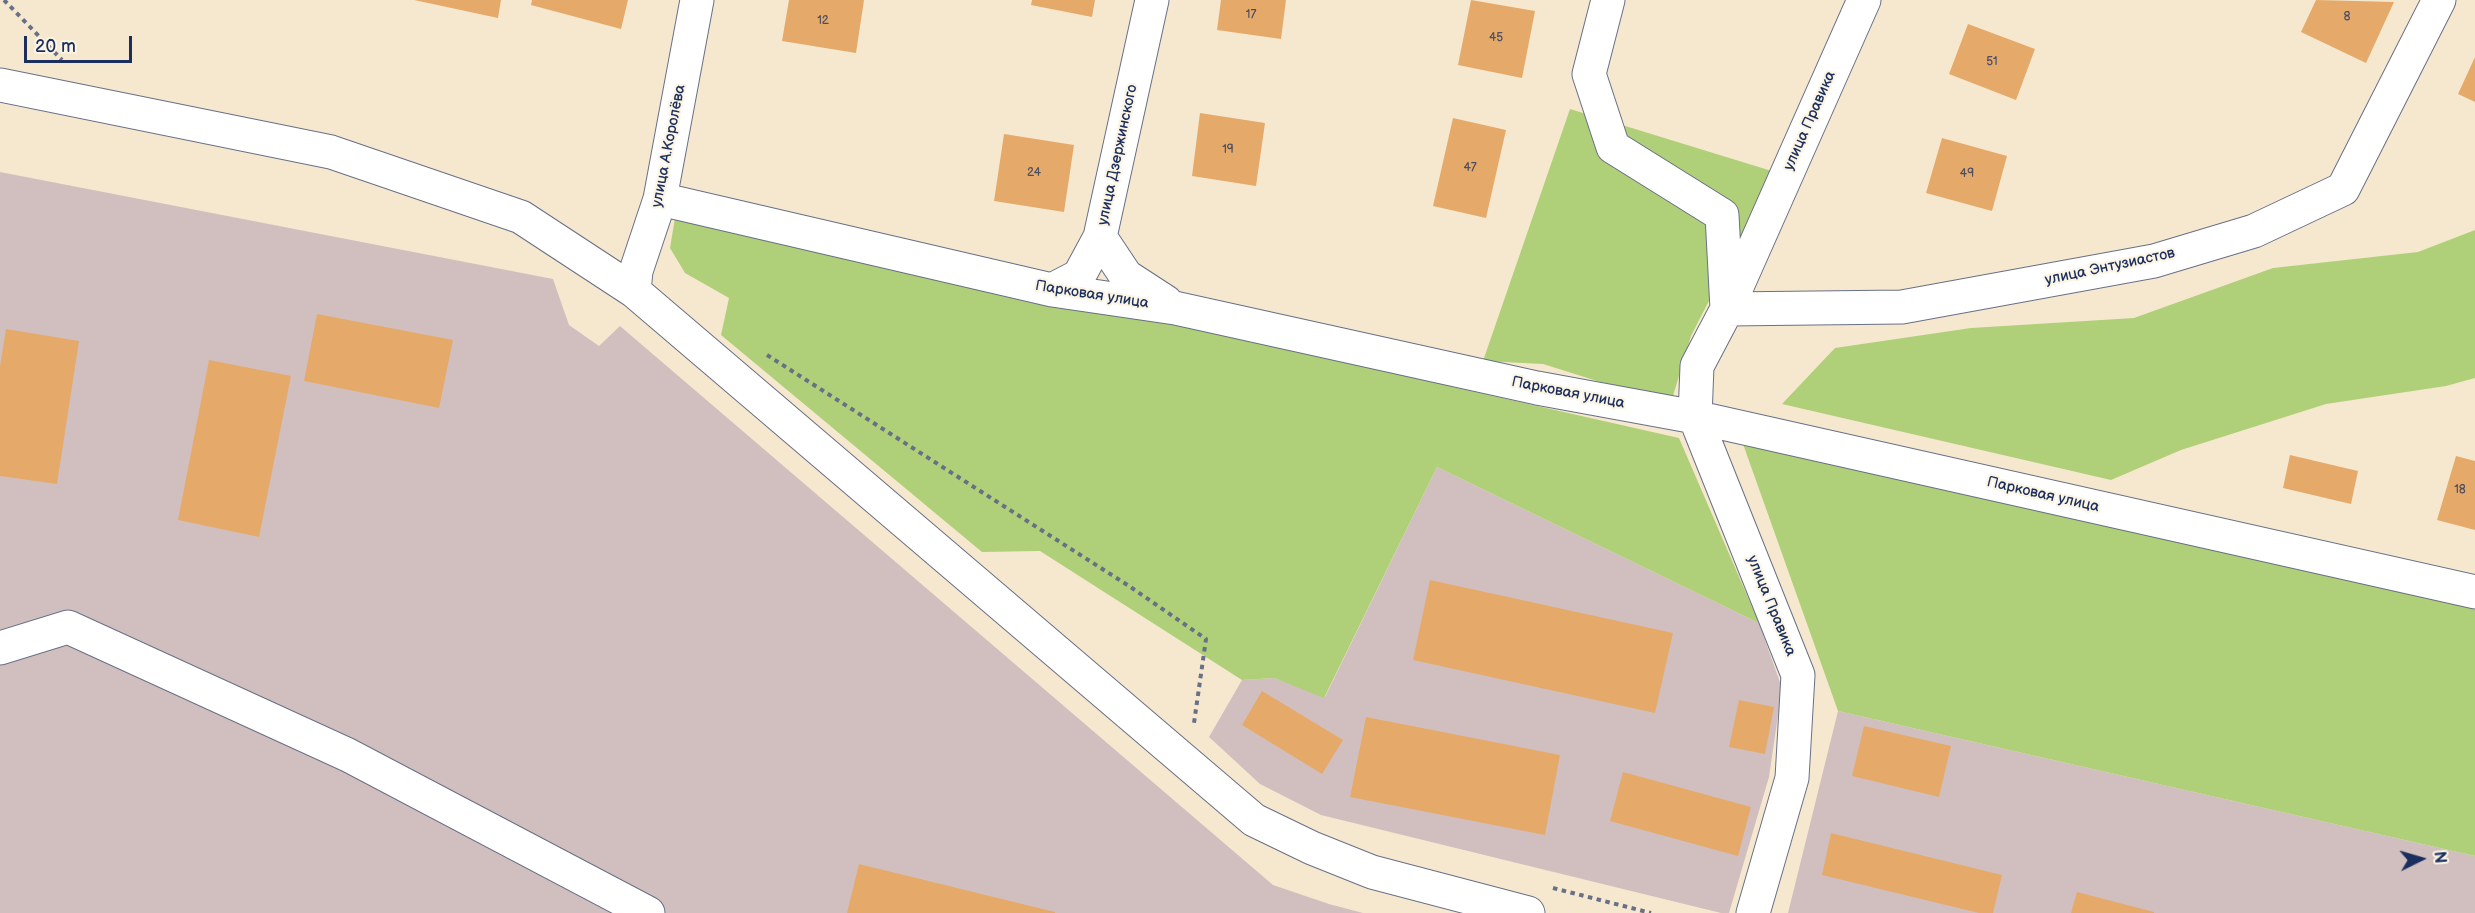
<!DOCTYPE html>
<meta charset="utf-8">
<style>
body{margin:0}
#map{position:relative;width:2475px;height:913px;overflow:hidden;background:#f6e8cf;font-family:"Balsamiq Sans",sans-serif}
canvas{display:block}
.north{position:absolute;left:2391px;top:829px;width:60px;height:60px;-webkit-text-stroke:4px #fcf5e5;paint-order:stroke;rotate:85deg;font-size:16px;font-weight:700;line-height:24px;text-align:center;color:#1b2f5e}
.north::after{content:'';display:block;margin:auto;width:21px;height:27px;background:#1b2f5e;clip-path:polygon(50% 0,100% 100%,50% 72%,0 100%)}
.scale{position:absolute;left:24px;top:36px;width:108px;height:27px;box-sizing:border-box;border:3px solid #1b2f5e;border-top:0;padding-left:8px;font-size:18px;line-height:21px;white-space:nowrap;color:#1b2f5e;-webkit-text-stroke:4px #fcf5e5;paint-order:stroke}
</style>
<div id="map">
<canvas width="2475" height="913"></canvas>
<div class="north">N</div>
<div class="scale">20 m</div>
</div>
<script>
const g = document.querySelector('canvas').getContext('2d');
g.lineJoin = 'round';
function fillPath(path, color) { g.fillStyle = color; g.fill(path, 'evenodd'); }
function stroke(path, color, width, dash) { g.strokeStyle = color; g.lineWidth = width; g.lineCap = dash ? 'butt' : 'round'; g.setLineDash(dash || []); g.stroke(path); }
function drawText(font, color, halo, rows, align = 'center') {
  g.font = font + ' "Balsamiq Sans",sans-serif'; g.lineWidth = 4.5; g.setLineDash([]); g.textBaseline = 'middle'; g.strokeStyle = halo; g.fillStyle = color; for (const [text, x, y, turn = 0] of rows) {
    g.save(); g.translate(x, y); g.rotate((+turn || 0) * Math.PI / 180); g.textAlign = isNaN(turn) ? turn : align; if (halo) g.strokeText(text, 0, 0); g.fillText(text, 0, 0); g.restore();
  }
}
const industrial = new Path2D(`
 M0,172L553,279L569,325L599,346L620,326L1273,885L1329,904L1363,913H0Z
 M1437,467L1759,623L1782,688L1769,777L1729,913H1721L1321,815L1260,784L1209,737L1242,680L1274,678L1325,697Z
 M1838,711L2475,856V913H1788Z`);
const green = new Path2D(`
 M1570,109L1775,172L1691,336L1673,396L1648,397L1543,364L1483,361Z
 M677,206L1455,363L1453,387L1679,438L1759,623L1437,467L1324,698L1274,678L1242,680L1040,551L982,552L721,335L729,298L685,273L670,248Z
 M2475,230V378L2446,386L2326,404L2181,450L2111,480L1782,404L1835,348L1971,328L2134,318L2273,268L2418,252Z
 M1743,444L2475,608V856L1838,711Z`);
const building = new Path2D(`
 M414,0H501L498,18Z
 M532,0H628L621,29L531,5Z
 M789,0H864L856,53L782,41Z
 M1032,0H1095L1092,17L1031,5Z
 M1221,0H1286L1281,39L1217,30Z
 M1471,0L1535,11L1522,78L1458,65Z
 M2316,0L2394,2L2366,63L2301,32Z
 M1968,24L2035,49L2016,100L1949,74Z
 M2475,57V102L2458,94Z
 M1200,113L1265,123L1256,186L1192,176Z
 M1453,118L1506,130L1486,218L1433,206Z
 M1004,134L1074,145L1064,212L994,201Z
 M1942,138L2007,156L1992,211L1926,193Z
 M317,314L453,340L439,408L304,381Z
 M6,329L79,341L57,484L0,476V366Z
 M209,360L291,376L259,537L178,520Z
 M2290,455L2358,471L2351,504L2283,488Z
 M2456,456L2475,461V530L2437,520Z
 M1430,580L1673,633L1655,713L1413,660Z
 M1262,691L1343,740L1322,774L1242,725Z
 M1739,700L1774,707L1765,754L1729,747Z
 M1366,717L1560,755L1545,835L1350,797Z
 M1864,726L1951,746L1939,797L1852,776Z
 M1623,772L1751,807L1738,856L1610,821Z
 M1831,833L2002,875L1993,913H1979L1822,875Z
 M859,864L1055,912V913H847Z
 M2077,892L2154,912V913H2071Z`);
const path = new Path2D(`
 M4,0L62,60
 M767,355L1129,586L1206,639L1194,723
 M1553,888L1651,913`);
const minor = new Path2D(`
 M1608,0L1589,74L1613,147L1722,215L1727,309L1902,307L2154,261L2254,231L2343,189L2439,0
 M0,85L331,152L521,217L634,291L1254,820L1312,848L1372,872L1528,913
 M660,199L1052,290L1175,308L1537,388L1695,417L2475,592
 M1100,237L1126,276L1166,302
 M1052,290L1079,276L1100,237L1152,0
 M634,291L636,271L660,199L697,0
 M0,648L68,627L348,755L648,913
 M1753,913L1792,778L1798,675L1695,417L1697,366L1727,309L1864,0`);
const numberNames = [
 ["17",1251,15],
 ["8",2347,17],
 ["12",823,21],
 ["45",1496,38],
 ["51",1992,62],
 ["19",1228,150],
 ["47",1470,168],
 ["24",1034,173],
 ["49",1967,174],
 ["18",2460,490]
];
const streetNames = [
 ["улица Правика",1810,121,-66],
 ["улица А.Королёва",669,146,-79],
 ["улица Дзержинского",1118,155,-78],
 ["улица Энтузиастов",2110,267,-12],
 ["Парковая улица",1092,295,9],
 ["Парковая улица",1568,393,11],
 ["Парковая улица",2043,495,13],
 ["улица Правика",1771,606,68]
];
fillPath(industrial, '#d1bfbf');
fillPath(green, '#afd078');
fillPath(building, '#e5aa6a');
stroke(minor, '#687086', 35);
stroke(path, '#687086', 4, [4.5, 4.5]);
stroke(minor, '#fff', 33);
drawText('12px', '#4e4e61', null, numberNames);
drawText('15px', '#1b2f5e', '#fcf5e5', streetNames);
</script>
